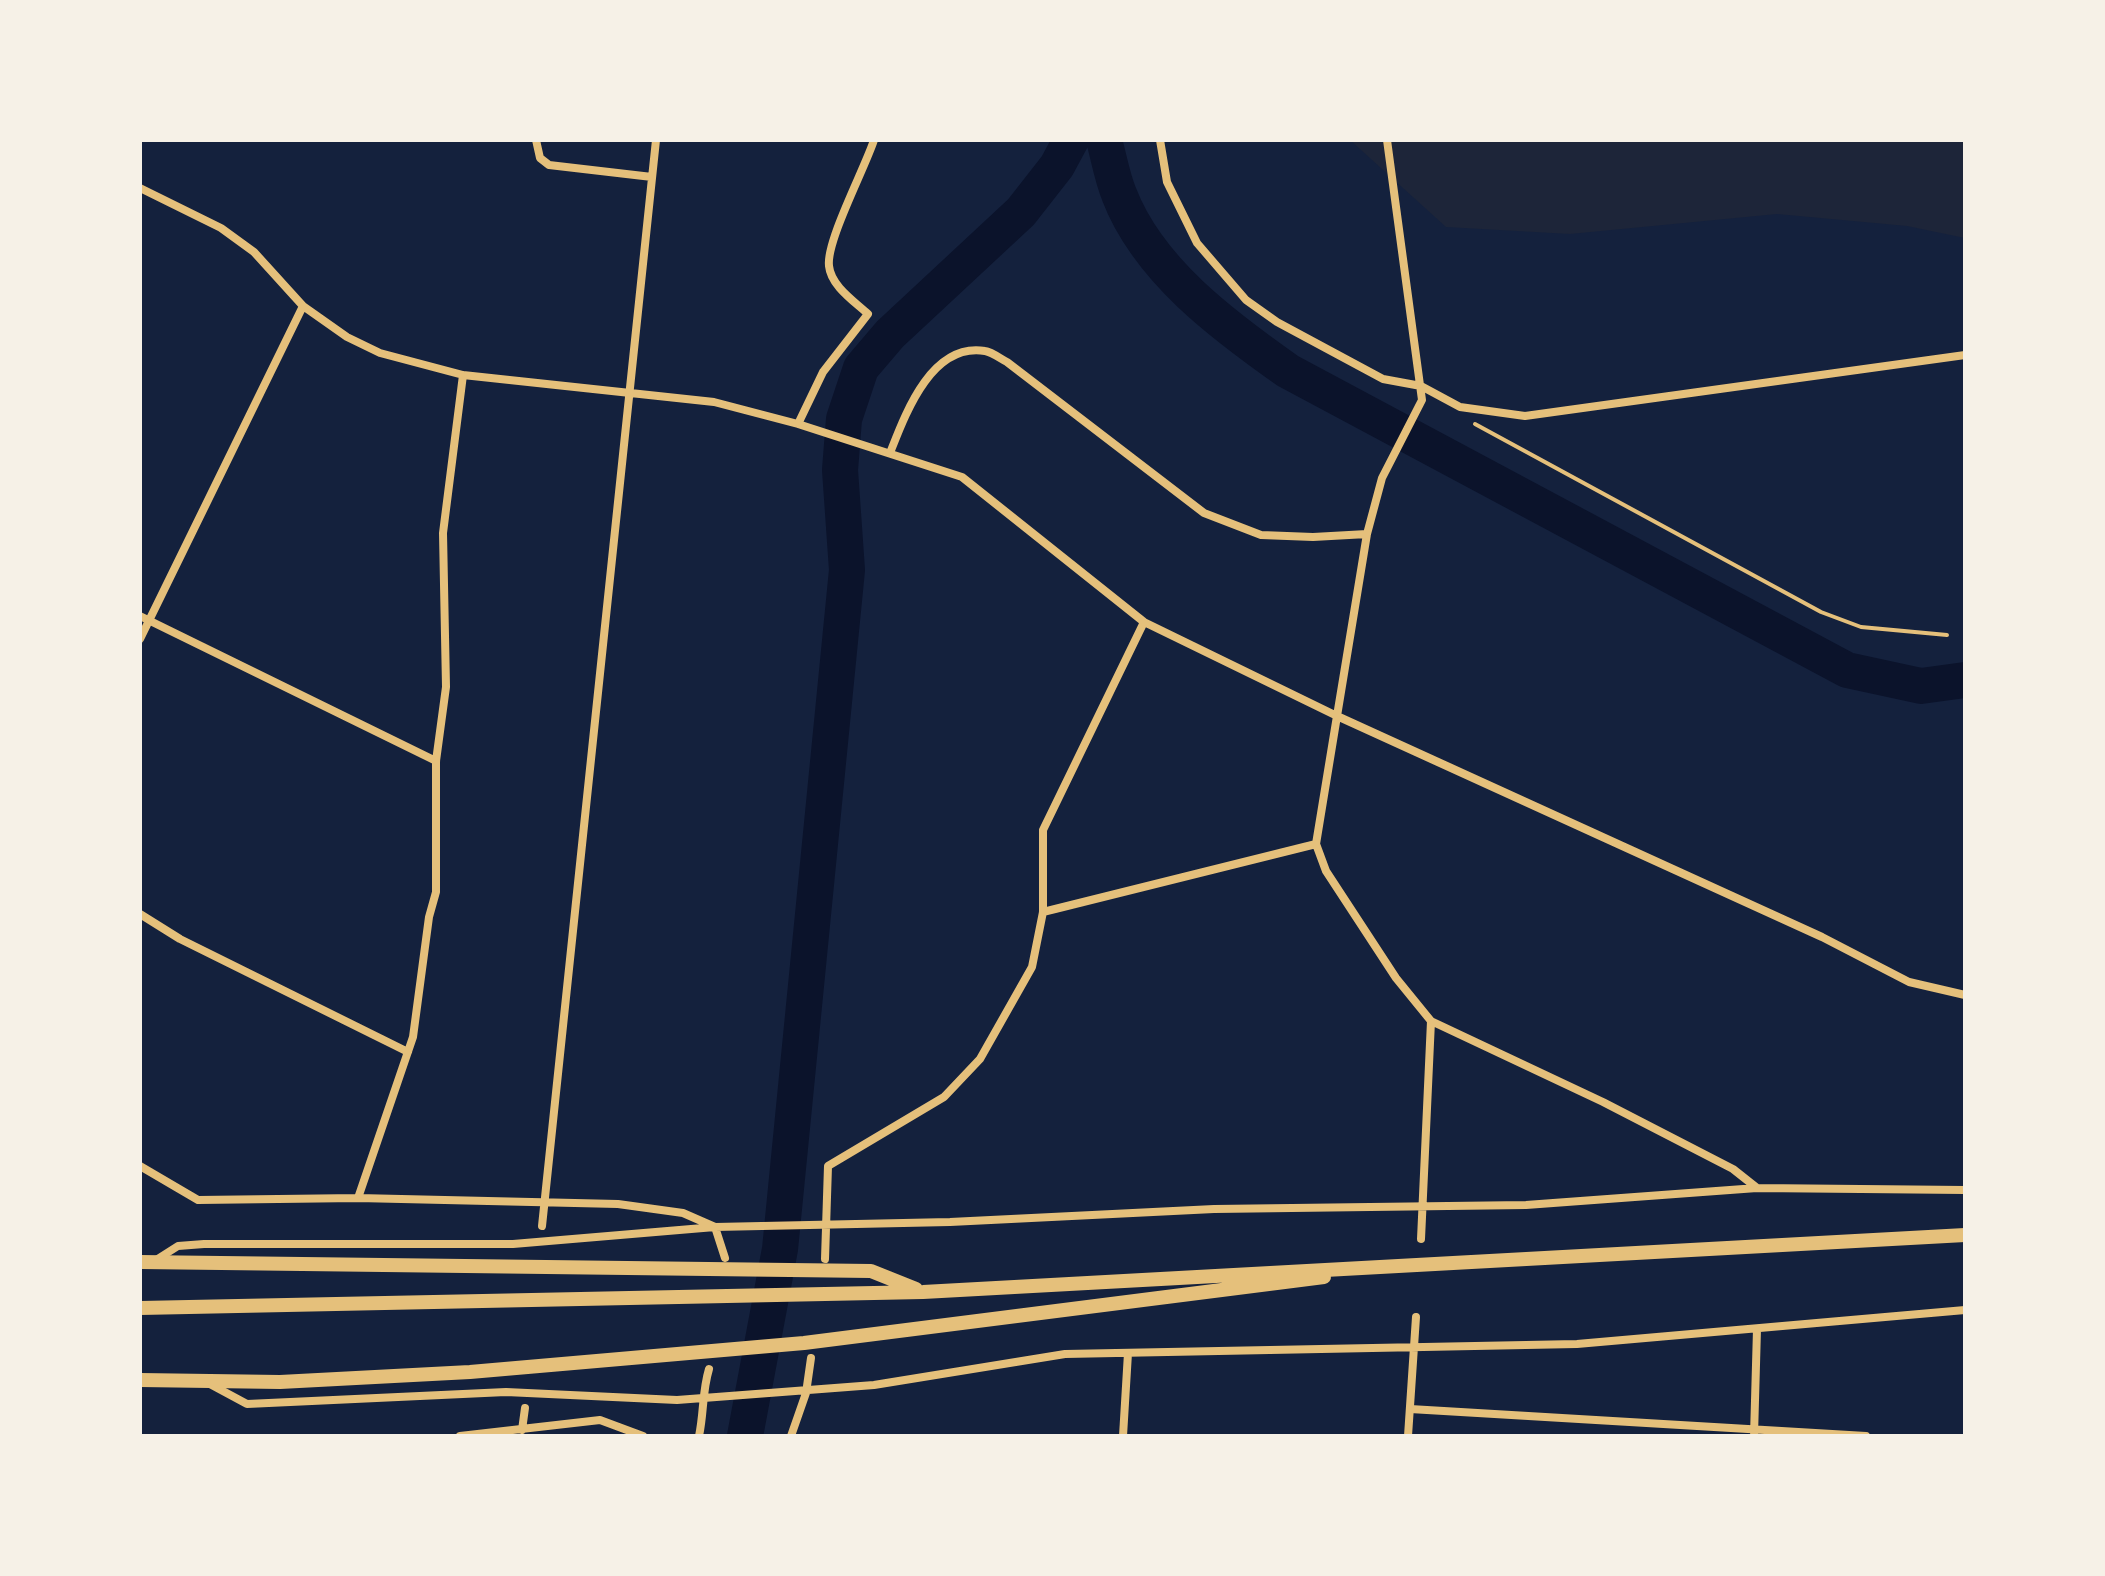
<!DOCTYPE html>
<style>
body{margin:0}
#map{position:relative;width:2105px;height:1576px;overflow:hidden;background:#14213d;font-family:Literata,serif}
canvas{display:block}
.frame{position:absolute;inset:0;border:142px solid #f6f1e7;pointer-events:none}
</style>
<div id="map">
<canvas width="2105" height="1576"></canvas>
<div class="frame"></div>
</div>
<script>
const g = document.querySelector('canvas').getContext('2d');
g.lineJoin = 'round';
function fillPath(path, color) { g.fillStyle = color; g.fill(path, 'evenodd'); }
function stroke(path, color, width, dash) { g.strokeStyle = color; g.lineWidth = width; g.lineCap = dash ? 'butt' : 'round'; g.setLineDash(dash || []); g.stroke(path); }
const green = new Path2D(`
 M1350,140H1965V238L1907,226L1777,214L1570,234L1446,227Z`);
const river = new Path2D(`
 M1104,140C1109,158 1112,177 1119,194C1148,270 1224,326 1288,371L1847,670L1921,686L1965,680
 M745,1436L780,1249L847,570L840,470L844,419L861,368L890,334L1021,212L1057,166L1071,140`);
const path = new Path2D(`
 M1475,424L1821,612L1861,627L1947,635`);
const minor = new Path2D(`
 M536,140L540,158L549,165L652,177
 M1160,140L1167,182L1197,243L1246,300L1277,322L1383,379L1421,386L1460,407L1525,416L1965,355
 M140,188L221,228L254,252L303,306L347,337L380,353L463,375L714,402L798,424L962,477L1144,622L1337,716L1367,534L1382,478L1422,400L1387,140
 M798,424L823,372L868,314C854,301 831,286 829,266C826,241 865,168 874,140
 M890,453C905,415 931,342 985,351C992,352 1001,359 1007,362L1204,513L1261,535L1313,537L1367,534
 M140,616L436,761
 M140,639L303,306
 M1043,912L1316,844
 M140,914L180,939L408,1052
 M140,1166L198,1200L358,1198L618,1204L683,1213L715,1227L725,1258
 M1757,1188L1733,1169L1603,1102L1431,1021L1396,978L1326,871L1316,844L1337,716L1822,937L1909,982L1965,995
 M358,1198L413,1037L429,917L436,892V761L446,687L443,533L463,375
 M542,1226L656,140
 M1421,1239L1431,1021
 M825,1259L828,1166L944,1097L980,1059L1032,967L1043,912V830L1144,622
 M156,1260L178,1246L204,1244H513L715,1227L950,1222L1214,1209L1526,1205L1757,1188L1965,1190
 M208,1383L247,1404L506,1392L677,1400L874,1385L1065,1354L1577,1344L1965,1310
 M1410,1409L1866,1436
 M522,1430L525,1408
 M460,1436L600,1420L643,1436
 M699,1436C704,1413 702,1392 709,1369
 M791,1436L806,1393L811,1358
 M1123,1436L1128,1353
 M1408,1436L1416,1317
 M1754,1436L1757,1329`);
const trunk = new Path2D(`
 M140,1262L871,1271L916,1289
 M140,1308L923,1292L1965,1235
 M140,1380L280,1382L470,1372L804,1343L1324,1277`);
fillPath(green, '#1d2539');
stroke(river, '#0b132b', 36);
stroke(path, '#e5c07b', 4);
stroke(minor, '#e5c07b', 8);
stroke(trunk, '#e5c07b', 14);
</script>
